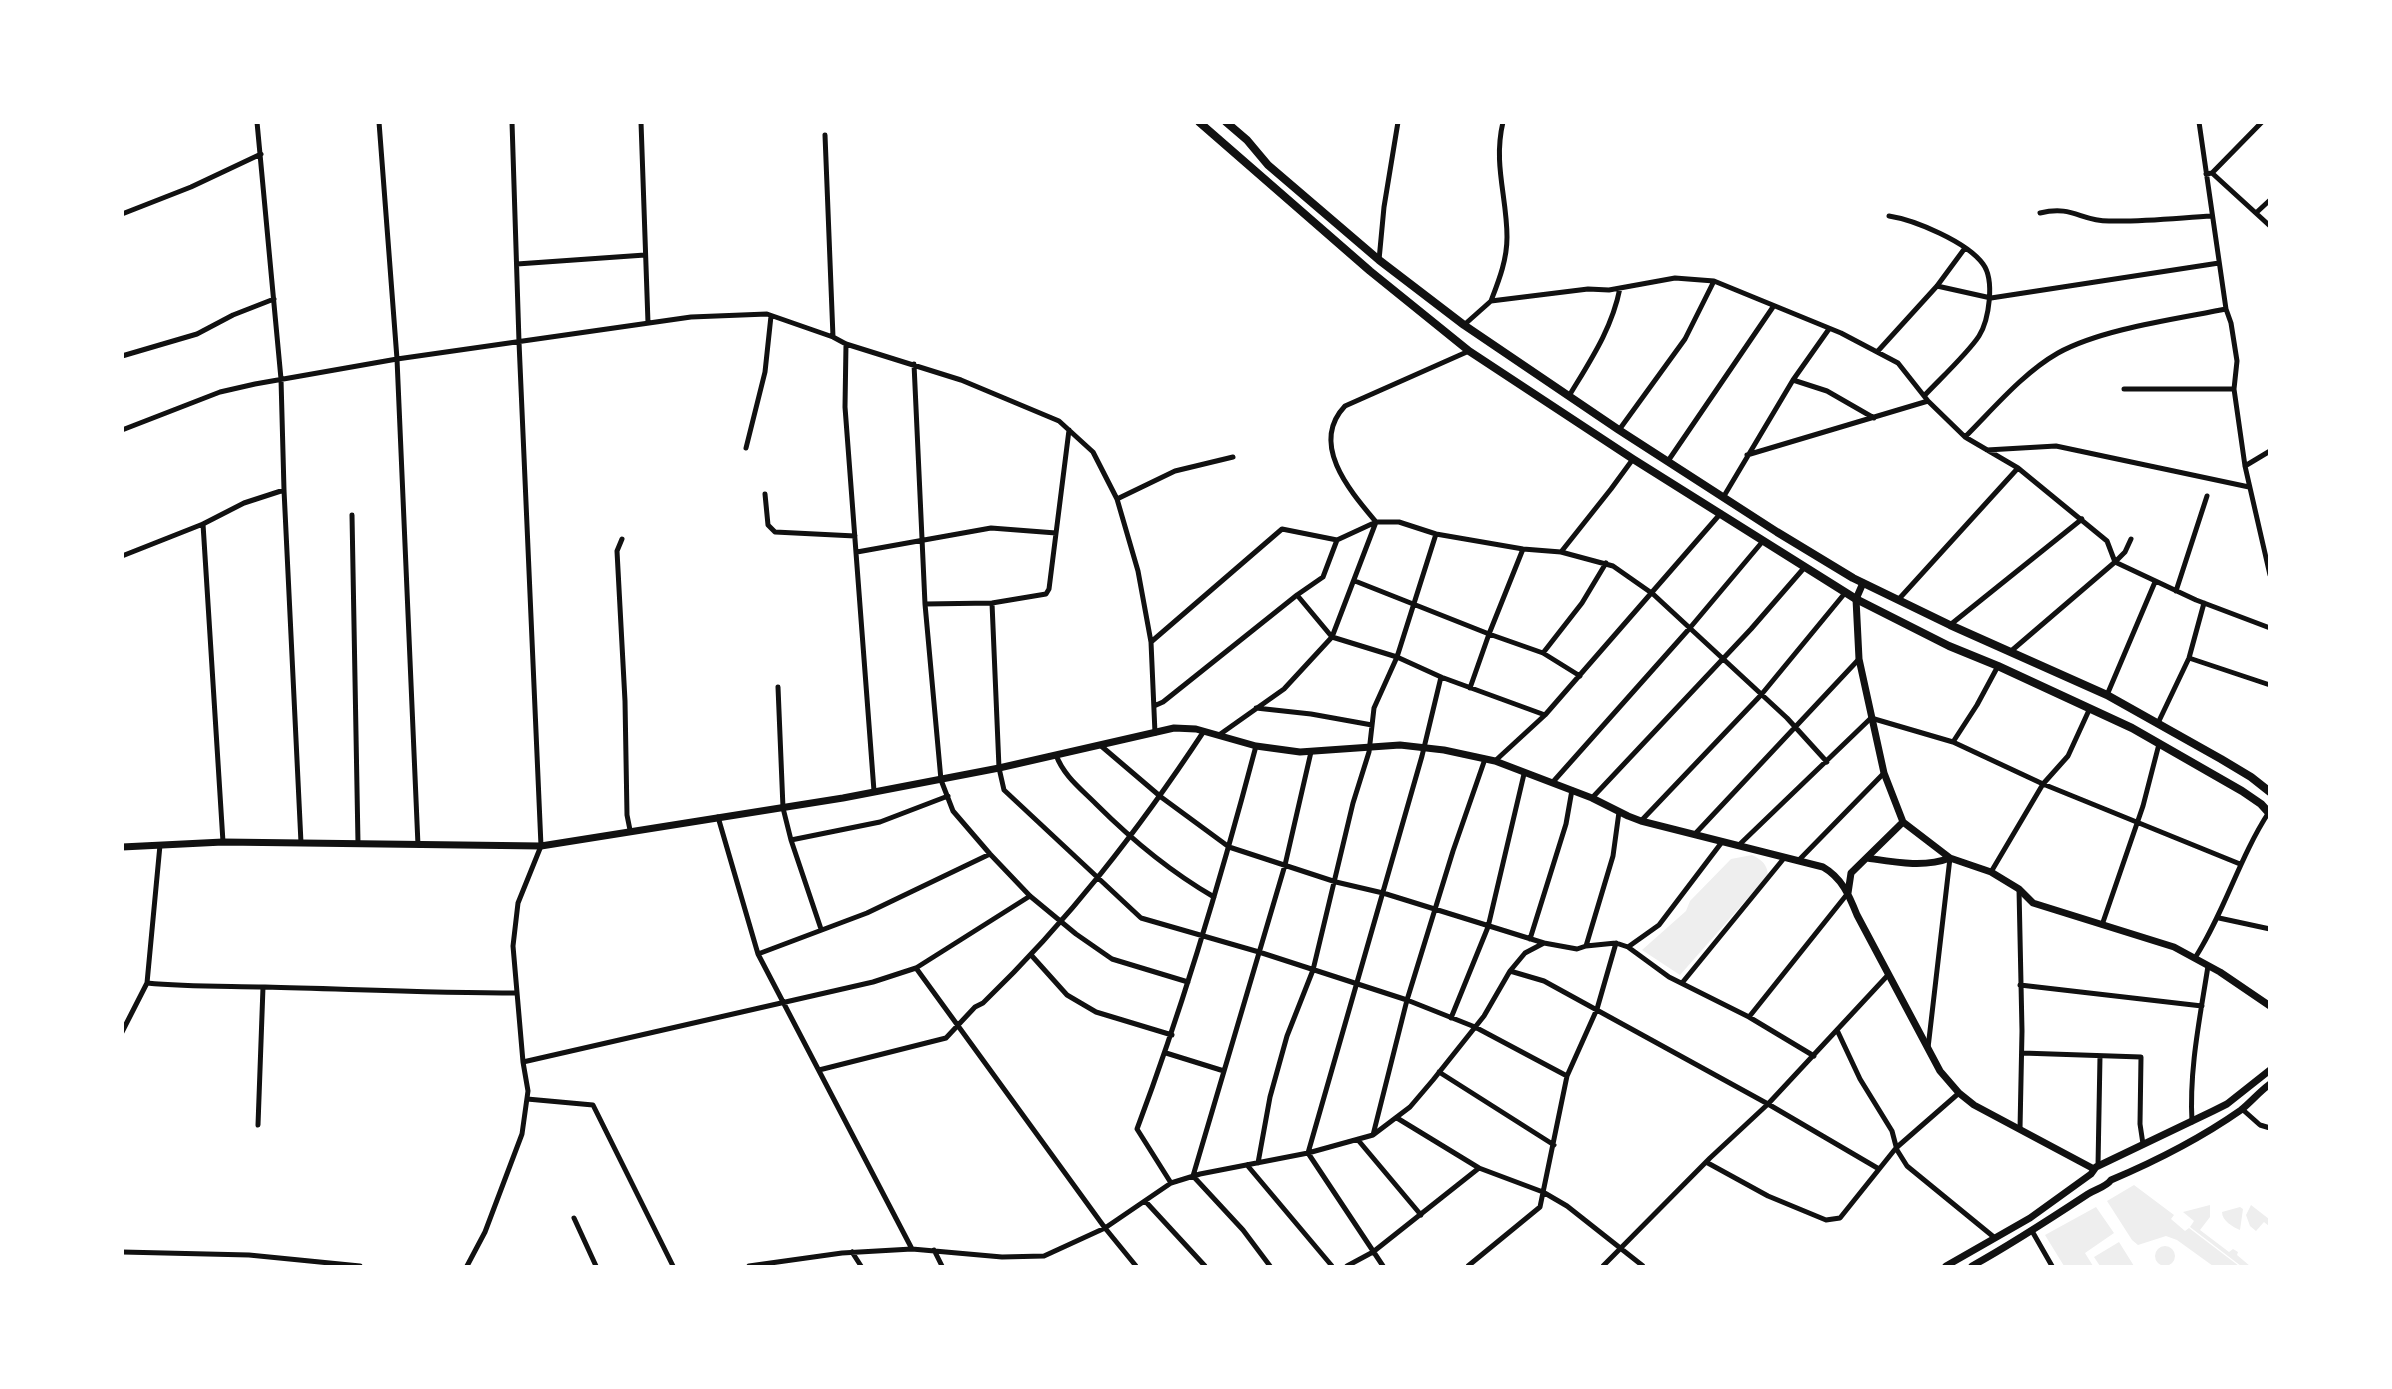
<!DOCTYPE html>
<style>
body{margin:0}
#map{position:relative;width:2392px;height:1389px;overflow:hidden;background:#fff;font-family:Inter,sans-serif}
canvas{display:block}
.frame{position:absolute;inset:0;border:124px solid #fff;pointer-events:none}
</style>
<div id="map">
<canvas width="2392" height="1389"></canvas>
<div class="frame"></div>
</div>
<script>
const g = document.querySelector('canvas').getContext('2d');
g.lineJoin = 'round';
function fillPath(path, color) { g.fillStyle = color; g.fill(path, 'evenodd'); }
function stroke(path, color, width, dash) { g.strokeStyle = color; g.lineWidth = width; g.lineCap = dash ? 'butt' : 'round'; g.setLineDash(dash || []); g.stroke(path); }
const green = new Path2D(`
 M1752,855C1762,860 1767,864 1768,875L1680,975L1642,950L1686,911L1690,901L1731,859Z
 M2134,1185L2174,1215L2171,1219L2185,1231L2189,1228L2239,1266H2213L2177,1240L2166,1236L2138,1245L2132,1240L2107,1201Z
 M2210,1205V1217L2200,1230L2229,1252L2233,1249L2238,1252L2237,1255L2250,1266H2241L2190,1227L2194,1221L2183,1212Z
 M2251,1205L2269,1219V1226L2264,1222L2256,1231L2250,1226L2246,1215Z
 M2096,1207L2114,1233L2085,1253L2093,1266H2064L2045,1235Z
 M2240,1207L2243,1209L2240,1230C2233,1227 2222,1221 2222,1212Z
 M2119,1242L2134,1266H2100L2094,1257Z
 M2155 1256a10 10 0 1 1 20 0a10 10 0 1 1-20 0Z`);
const minor = new Path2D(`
 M257,122L281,379L284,490L301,843
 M379,122L397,359L418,845
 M641,122L648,323
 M2199,122L2226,309L2231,323L2237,361L2234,389L2245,466L2270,575
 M825,135L833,337
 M2212,173L2262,122
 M2206,174L2212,173L2270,226
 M2257,212L2270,200
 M2040,213C2073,205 2080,221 2109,221C2143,222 2178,218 2212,216
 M122,214L191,187L261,154
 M1889,216C1915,220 1967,242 1983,264C1995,280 1989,320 1979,336C1968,353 1939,380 1924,396
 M1379,260L1384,207L1398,122
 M517,264L645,255
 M1937,286L1991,298L2219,263
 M1491,301C1499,280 1507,260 1507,237C1507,197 1493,164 1503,122
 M1464,325L1491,301L1588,289L1609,290L1675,278L1714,281L1841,333L1898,363L1928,401L1965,437L2018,468L2107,541L2115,562L2196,600L2270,628
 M846,344L845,407L874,791
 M1877,352L1937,286L1965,248
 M122,356L197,334L233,315L274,299
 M914,364L925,604L941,780L953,811L990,854L1030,896L1076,934L1112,959L1188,982
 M1793,380L1827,391L1874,418
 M2124,389H2234
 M1569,396C1590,361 1612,329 1620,288
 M122,430L220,392L255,384L397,359L691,317L767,314L833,337L846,344L961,380L1059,421L1093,452L1117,499L1138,571L1151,642L1155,733
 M1619,430L1685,339L1714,281
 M1965,437C1994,408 2023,373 2058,353C2101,329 2176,319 2226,309
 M746,448L765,372L771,316
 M1987,450L2056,446L2249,487
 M1747,455L1928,401
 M1668,461L1773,307
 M2245,466L2270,451
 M765,494L768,525L775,532L855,536
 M1724,496L1793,380L1829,329
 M1117,499L1175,471L1233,457
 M352,515L358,843
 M203,524L223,842
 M622,539L617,551L625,701L627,815L630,830
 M857,552L991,528L1056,533
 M1561,552L1611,489L1633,459
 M122,556L203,524L244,503L284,490
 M1355,581L1489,634L1543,653L1580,676
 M2176,591L2207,496
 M1297,595L1332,637L1397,657L1441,677L1545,715
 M1898,600L2018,468
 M992,603L999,768L1004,790L1141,918L1259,952L1407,1000L1475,1027L1567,1076
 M925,604L992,603L1046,594L1049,589L1069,430
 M1950,625L2082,519
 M1151,642L1282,529L1337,540L1376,522C1350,491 1309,444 1345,406L1469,351
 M2010,652L2115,562L2125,552L2131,539
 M1543,653L1582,603L1606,563
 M2189,658L2270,685
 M778,687L783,808L791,840L821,929
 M1470,688L1489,634L1523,549
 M2107,695L2155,582
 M1154,706L1163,702L1297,595L1323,577L1337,540
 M1256,708L1311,714L1372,725
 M2158,723L2189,658L2204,603
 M1219,735L1284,689L1332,637L1376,522H1399L1436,534L1523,549L1561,552L1613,566L1653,594L1787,718L1827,762
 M1953,742L1977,705L1998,666
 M1100,745L1161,797L1229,847L1336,882L1383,893L1544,943
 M1056,755C1064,776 1080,788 1096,804C1132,840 1169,871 1214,897
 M1495,761L1545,715L1721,513
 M1552,783L1689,629L1763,541
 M1592,798L1751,629L1804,568
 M718,817L758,954L912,1249
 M1641,821L1761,695L1845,593
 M1694,835L1859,659
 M791,840L880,822L948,796
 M1739,845L1871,718L1953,742L2043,784L2240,864
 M1798,861L1884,773
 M1991,872L2043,784L2068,756L2090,708
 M2019,889L2022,1031L2020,1129
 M2219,918L2270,929
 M2102,925L2143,806L2159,744
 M1530,939L1566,824L1572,790
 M1586,946L1613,856L1619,812
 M1628,947L1669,977L1749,1017L1814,1056
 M758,954L867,913L990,854
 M1032,956L1067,995L1096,1012L1172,1035
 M2195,958C2225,911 2239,858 2269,812
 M916,968L1105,1228L1136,1266
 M1510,971L1544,981L1768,1104L1879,1169
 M147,983C187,987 225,986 265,987C349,989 433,993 517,993
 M1682,983L1785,857
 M2020,985L2202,1006
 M1749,1017L1848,893
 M1451,1018L1488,927L1524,774
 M1837,1030L1860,1079L1892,1131L1897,1150L1907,1166L1995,1238
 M122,1032L147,983L160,845
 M1928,1048L1950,858
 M1166,1053L1224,1071
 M2022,1053L2141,1057L2140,1124L2143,1144
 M523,1062L873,982L916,968L1030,896
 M819,1070L946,1038L975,1007L983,1003C1069,920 1138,831 1204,731
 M1439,1072L1554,1145
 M527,1099L593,1105L673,1266
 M2242,1109L2260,1125L2270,1128
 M1397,1118L1479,1168L1543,1192L1567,1206L1643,1266
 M2192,1122C2189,1069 2200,1018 2208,966
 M258,1125L263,987
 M1373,1135L1407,1000L1453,851L1485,759
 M1358,1140L1421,1215
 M1706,1162L1768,1196L1826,1220L1840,1218L1896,1148L1959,1093
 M1258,1163L1270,1097L1287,1036L1313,970L1353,803L1369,752L1374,708L1397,657L1436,534
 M1247,1165L1332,1266
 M2098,1166L2100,1056
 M1171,1183L1137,1129C1184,1004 1222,875 1256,746
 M1146,1202L1205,1266
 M574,1218L596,1266
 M2032,1231L2052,1266
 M934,1250L942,1266
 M122,1252L249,1255L360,1266
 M852,1252L861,1266
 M467,1266L485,1232L522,1134L528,1091L523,1062L513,946L518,903L541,846L519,342L512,122
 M749,1266L842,1253L912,1249L1002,1257L1044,1256L1105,1228L1171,1183L1200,1174L1308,1153L1373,1135L1410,1107L1433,1080L1484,1016L1510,971L1525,953L1544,943L1577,949L1586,946L1616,943L1628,947L1659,925L1722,842
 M1270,1266L1243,1230L1193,1176L1285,865L1311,752
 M1347,1266L1373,1252L1479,1168
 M1383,1266L1308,1153L1422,756L1441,677
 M1468,1266L1540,1207L1567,1076L1597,1009L1616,943
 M1603,1266L1710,1158L1768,1104L1888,975`);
const tertiary = new Path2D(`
 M1863,583L1856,599L1859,659L1884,773L1903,822L1950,858L1991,872L2019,889L2033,903L2174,947L2220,972L2270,1006
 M122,847L223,842L541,846L843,798L999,768L1174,728L1196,729L1256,746L1300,752L1400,745L1444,750L1495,761L1592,798L1628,816L1641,821L1823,867C1842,878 1849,895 1857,915L1940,1071L1959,1093L1974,1105L2094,1169
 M1867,858C1894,862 1924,868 1950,858
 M1848,893L1851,873L1903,822
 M1946,1266L2030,1218L2091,1174L2096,1167L2213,1111L2227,1104L2270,1070
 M1972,1266C2012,1244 2050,1219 2088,1194C2096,1189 2106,1187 2111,1180C2156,1161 2201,1138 2241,1110C2251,1102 2259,1092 2270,1084`);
const secondary = new Path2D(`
 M1199,122L1370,271L1469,351L1633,459L1856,599L1949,646L1998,666L2132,728L2242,791L2261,804L2270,814
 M1226,122L1247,140L1268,165L1379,260L1464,325L1619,430L1777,532L1853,578L1950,625L2107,695L2221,759L2251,777L2270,792`);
fillPath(green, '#eee');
stroke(minor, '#111', 5);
stroke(tertiary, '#111', 7);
stroke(secondary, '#111', 8);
</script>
